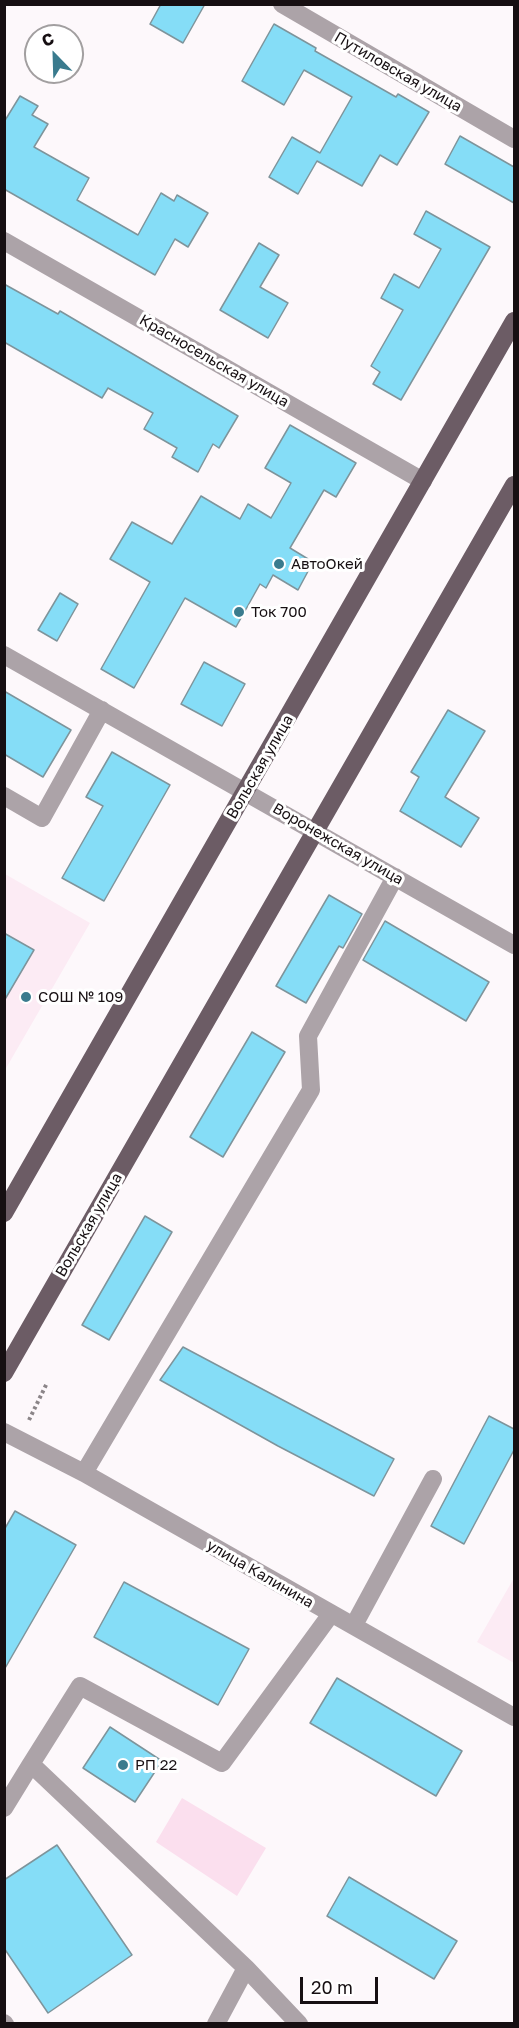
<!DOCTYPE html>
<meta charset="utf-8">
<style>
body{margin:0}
#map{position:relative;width:519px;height:2028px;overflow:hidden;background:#fdf8fb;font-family:"Golos Text",sans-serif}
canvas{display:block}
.frame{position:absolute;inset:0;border:6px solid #160f12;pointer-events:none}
.north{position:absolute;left:24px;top:24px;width:60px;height:60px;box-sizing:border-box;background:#fff;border:2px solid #a29fa0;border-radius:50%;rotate:337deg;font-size:16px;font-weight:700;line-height:24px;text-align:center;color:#160f12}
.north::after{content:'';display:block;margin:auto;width:21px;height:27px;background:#3a7b8e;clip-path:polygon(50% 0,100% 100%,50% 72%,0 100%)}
.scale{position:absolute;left:300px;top:1977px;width:78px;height:27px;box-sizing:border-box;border:3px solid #160f12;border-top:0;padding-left:8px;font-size:18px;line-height:21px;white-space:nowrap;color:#160f12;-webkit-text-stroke:4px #fff;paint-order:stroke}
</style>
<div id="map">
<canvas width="519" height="2028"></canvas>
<div class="frame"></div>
<div class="north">С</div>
<div class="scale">20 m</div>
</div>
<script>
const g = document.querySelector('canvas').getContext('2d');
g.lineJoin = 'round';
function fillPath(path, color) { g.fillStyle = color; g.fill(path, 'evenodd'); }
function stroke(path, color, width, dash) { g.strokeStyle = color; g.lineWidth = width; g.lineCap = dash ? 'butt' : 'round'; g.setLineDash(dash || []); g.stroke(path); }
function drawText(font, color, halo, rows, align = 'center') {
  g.font = font + ' "Golos Text",sans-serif'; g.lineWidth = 6; g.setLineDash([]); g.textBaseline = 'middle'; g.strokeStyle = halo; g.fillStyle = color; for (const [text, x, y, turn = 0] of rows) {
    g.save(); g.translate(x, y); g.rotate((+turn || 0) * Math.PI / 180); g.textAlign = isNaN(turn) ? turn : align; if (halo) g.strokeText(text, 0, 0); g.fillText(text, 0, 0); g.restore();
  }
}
const built = new Path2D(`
 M5,874L90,923L5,1070Z
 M514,1578V1663L477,1642Z`);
const green = new Path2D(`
 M182,1798L266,1848L237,1896L156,1842Z`);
const building = new Path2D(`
 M161,4H205L183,43L150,24Z
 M274,24L316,48L315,51L396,97L398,94L429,112L397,165L380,155L362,186L317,161L298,194L269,177L292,137L320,153L352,97L304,70L284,105L242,81Z
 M20,96L38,106L32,115L48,124L34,147L89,178L77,200L138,235L161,193L174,201L177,195L208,213L188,247L175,239L155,275L4,189V122Z
 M460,136L514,167V203L445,164Z
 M426,211L490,247L401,400L373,384L380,372L371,366L403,310L381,298L394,274L419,288L441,249L414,234Z
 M259,243L279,255L260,287L288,303L268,338L220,310Z
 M4,284L58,314L60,311L238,416L219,448L213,444L198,472L172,457L177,448L144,429L153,413L108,388L102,398L4,342Z
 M290,425L356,463L336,497L324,490L290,548L313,562L298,590L273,575L266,588L260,584L236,627L185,598L134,688L101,669L150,582L110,559L132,522L172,544L201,496L240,519L248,504L271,518L291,483L265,468Z
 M60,593L78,604L57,641L38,630Z
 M204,662L245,684L222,726L181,704Z
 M4,691L71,730L43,777L4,754Z
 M448,710L485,731L445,797L479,818L461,847L400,811L419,777L411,772Z
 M112,752L170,785L104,901L62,878L103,806L86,797Z
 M329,895L362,914L343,948L339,946L306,1003L276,986Z
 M385,921L489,982L466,1021L363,960Z
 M4,933L34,950L4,1001Z
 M252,1032L285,1052L223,1157L190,1137Z
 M145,1216L172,1232L109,1340L82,1325Z
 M183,1347L394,1459L374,1496L278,1446L160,1380Z
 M489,1416L514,1429V1450L464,1544L431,1526Z
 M15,1511L76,1545L4,1670V1530Z
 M124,1582L249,1649L218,1705L94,1637Z
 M337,1678L462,1751L436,1796L310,1723Z
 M110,1727L162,1761L135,1802L83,1768Z
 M57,1845L132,1955L48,2013L4,1948V1880Z
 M349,1877L457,1941L434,1979L327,1916Z`);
const path = new Path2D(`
 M29,1420L47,1383`);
const minor = new Path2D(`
 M282,4L514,139
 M4,241L423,481
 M4,655L514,945
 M4,796L42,818L102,710
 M4,1432L84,1473L514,1717
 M84,1473L311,1090L308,1036L395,877
 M354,1625L433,1479
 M4,1808L31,1764
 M246,1968L299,2024
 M4,2023L5,2024
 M216,2024L246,1968L31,1764L80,1686L222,1763L331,1614`);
const major = new Path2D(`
 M4,1213L514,321
 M4,1373L514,485`);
const markers = [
 [279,564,6,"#3a7b8e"],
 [239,612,6,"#3a7b8e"],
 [26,997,6,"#3a7b8e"],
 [123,1765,6,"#3a7b8e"]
];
const streetNames = [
 ["Путиловская улица",398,72,30],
 ["Красносельская улица",214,361,30],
 ["Вольская улица",260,767,-60],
 ["Воронежская улица",338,844,30],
 ["Вольская улица",89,1225,-60],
 ["улица Калинина",260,1574,30]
];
const poiNames = [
 ["АвтоОкей",291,564],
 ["Ток 700",251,612],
 ["СОШ № 109",38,997],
 ["РП 22",135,1765]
];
fillPath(built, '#fcebf4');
fillPath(green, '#fbdfee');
fillPath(building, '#85ddf7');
stroke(building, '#7e949b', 1.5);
stroke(path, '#8b8588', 4, [3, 3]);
stroke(minor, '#aca3a8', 18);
stroke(major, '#6c5c65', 18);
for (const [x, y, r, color] of markers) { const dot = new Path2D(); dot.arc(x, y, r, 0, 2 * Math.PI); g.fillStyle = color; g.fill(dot); stroke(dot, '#fff', 2); }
drawText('15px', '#160f12', '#fff', streetNames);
drawText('15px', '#160f12', '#fff', poiNames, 'left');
</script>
